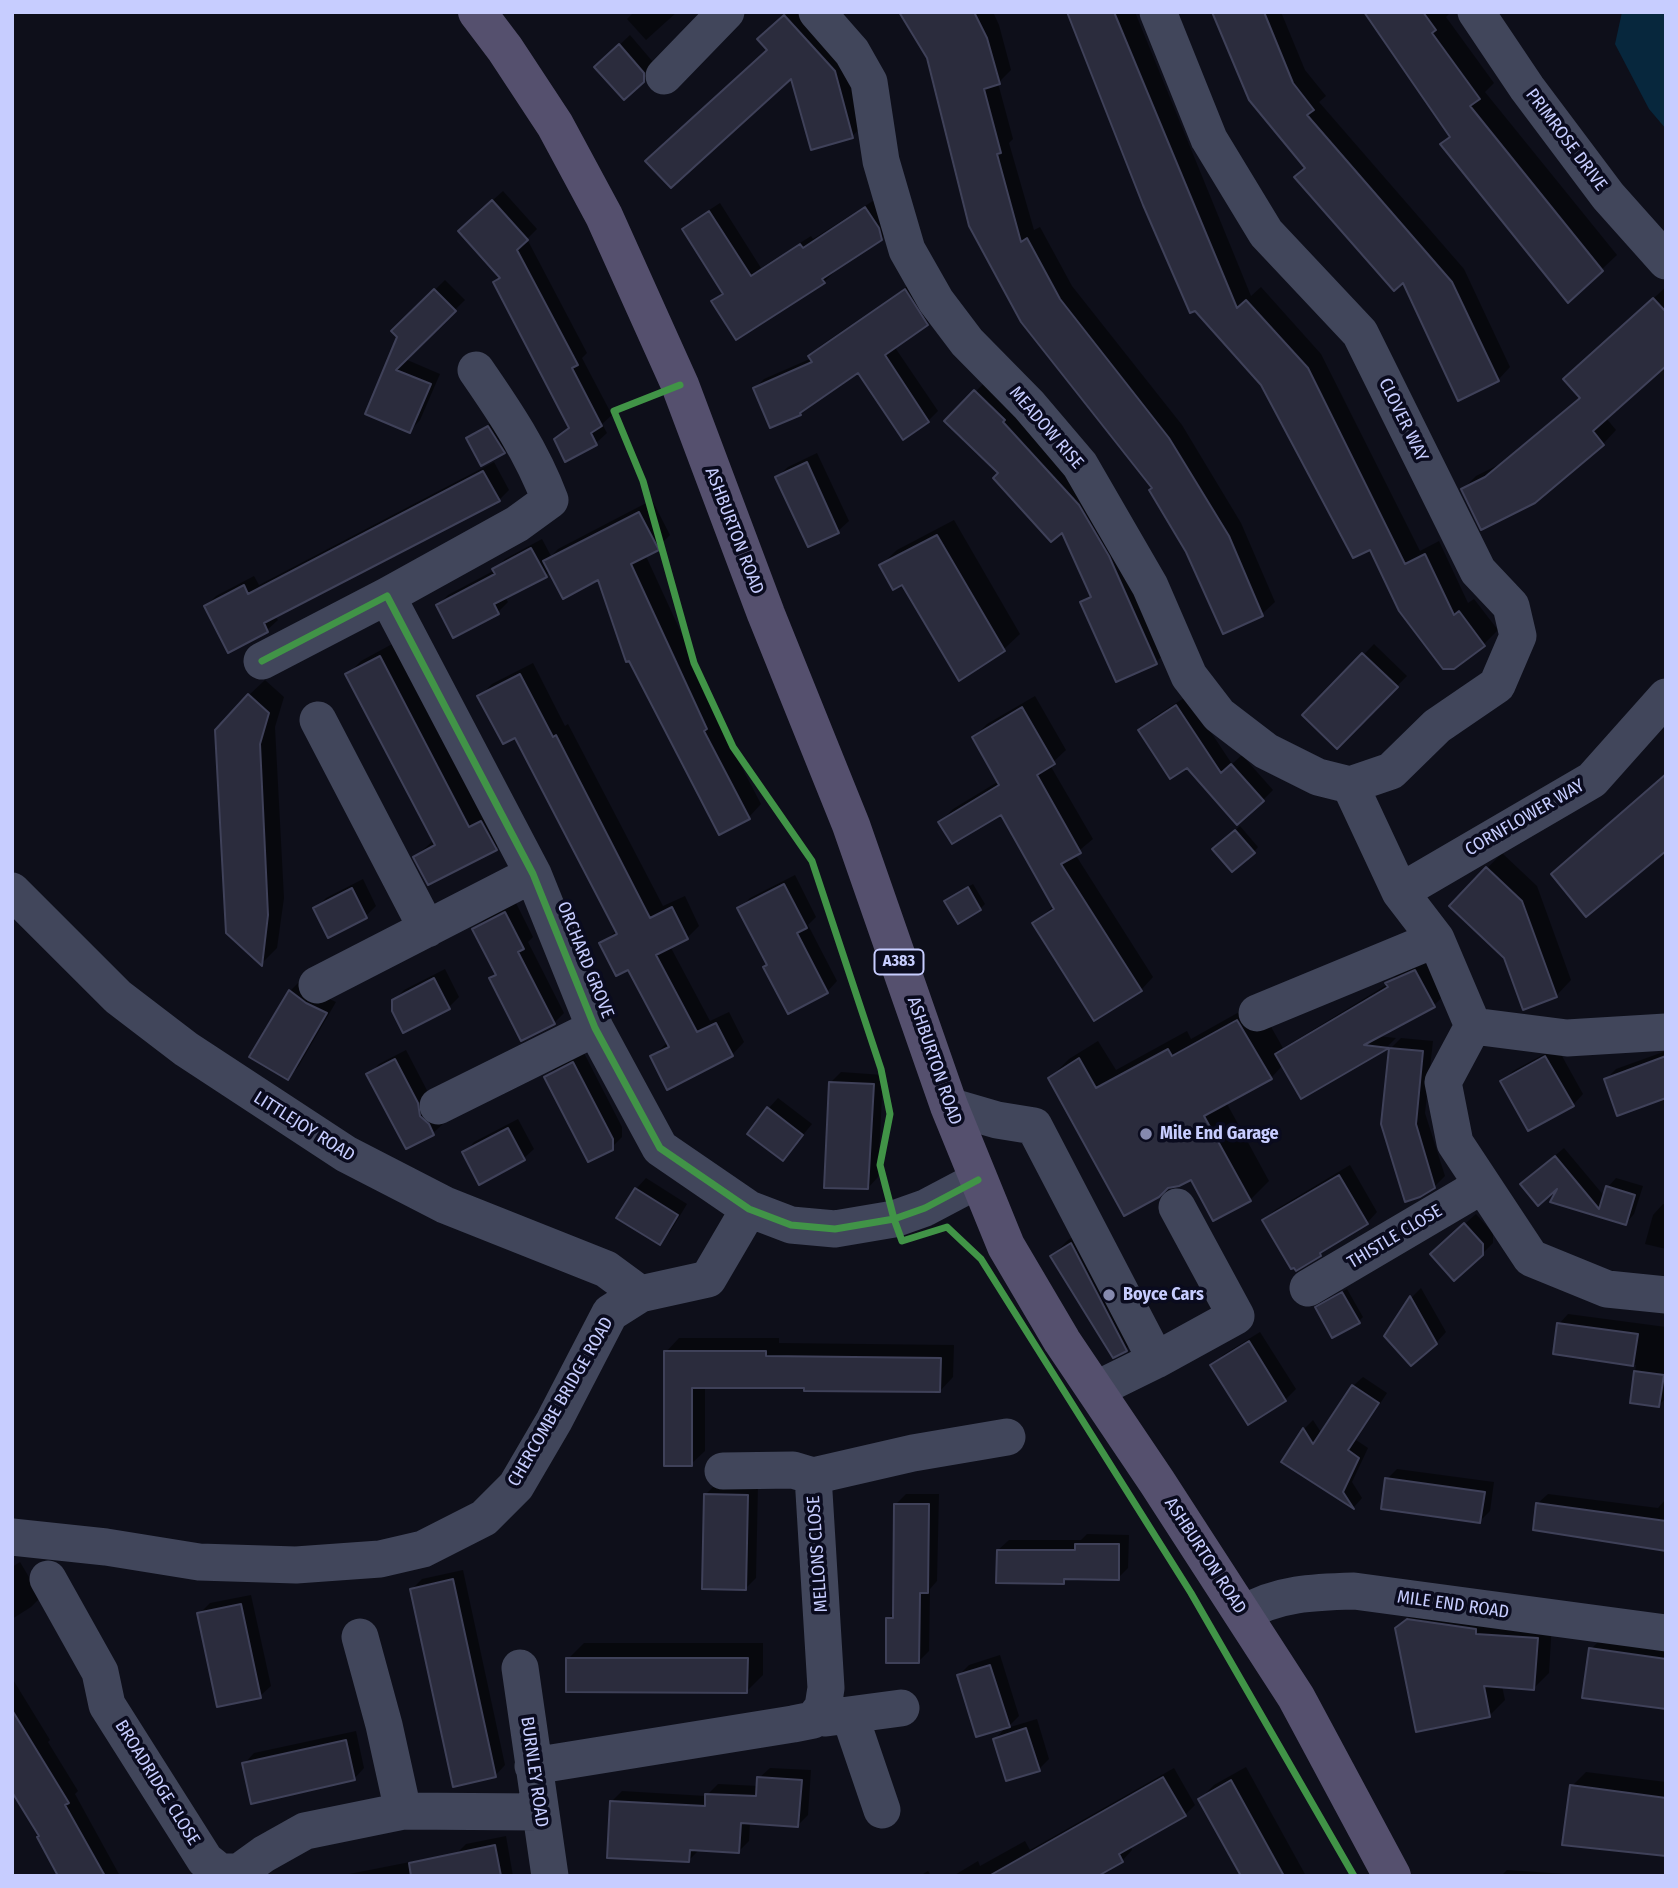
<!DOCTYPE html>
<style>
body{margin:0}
#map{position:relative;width:1678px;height:1888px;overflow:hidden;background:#0e0f1a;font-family:"Fira Sans Condensed",sans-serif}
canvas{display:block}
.frame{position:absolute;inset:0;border:14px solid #c7cdff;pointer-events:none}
</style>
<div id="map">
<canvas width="1678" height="1888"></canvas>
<div class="frame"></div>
</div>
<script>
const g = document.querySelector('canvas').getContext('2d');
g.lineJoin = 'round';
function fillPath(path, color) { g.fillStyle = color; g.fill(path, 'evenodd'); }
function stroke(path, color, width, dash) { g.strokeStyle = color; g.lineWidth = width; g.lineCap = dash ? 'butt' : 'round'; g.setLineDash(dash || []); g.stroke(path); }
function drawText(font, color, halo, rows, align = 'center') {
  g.font = font + ' "Fira Sans Condensed",sans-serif'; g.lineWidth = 7; g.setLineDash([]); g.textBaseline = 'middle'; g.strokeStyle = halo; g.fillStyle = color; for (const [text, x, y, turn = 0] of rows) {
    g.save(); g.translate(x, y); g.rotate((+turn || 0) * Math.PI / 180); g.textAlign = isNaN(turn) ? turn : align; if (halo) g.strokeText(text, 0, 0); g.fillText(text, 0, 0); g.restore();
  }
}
const water = new Path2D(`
 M1622,12H1666V129L1649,109L1615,44Z`);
const shadow = new Path2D(`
 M634,12H677L646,40L627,19Z
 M789,12H802L845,60L863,126L852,136L769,50L770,29Z
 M901,12H993L999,25L1011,70L998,83L1013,139L1009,143L1034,230L1040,227L1072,286L1182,425L1241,523L1275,602L1262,614L1224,632L1188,551L1154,488L1022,321L929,58Z
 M1068,12H1135L1251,296L1261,287L1321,354L1420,551L1439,541L1468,603L1474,599L1498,630L1484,644L1453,668L1370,547Z
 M1214,12H1281L1305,70L1326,96L1319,102L1464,269L1510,367L1498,380L1404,280L1306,167Z
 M1366,12H1448L1449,14L1446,17L1494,83L1485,92L1617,255L1569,300L1442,144L1451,135Z
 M630,35L653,62L654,69L643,80L607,57Z
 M503,191L537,229L527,239L587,353L582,358L612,415L602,424L607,433L596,443L566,459L556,439L570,426L495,282L501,276L470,221Z
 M876,199L891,229L881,239L832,270L834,272L824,282L737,338L713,302L724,291L684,230L694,220L720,203L761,268L811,236L813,239Z
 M445,280L465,300L405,359L440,374L420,420L410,431L367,413L399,337L393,331Z
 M915,281L936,314L927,324L894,346L938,411L928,421L859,370L810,404L800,414L755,388L764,379L812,358L810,356L820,346Z
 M1666,287V364L1606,418L1616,430L1603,444L1534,502L1463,489L1476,476L1500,464L1581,396L1579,366Z
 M985,382L1088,495L1166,653L1156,662L1082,603L1091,594L1062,530L947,421Z
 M493,422L508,447L504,452L468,438Z
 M817,453L849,521L838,531L809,545L777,477L788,467Z
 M494,462L509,490L499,500L275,616L278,620L267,630L206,606L216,596L254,576L259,585Z
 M652,500L670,535L657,548L645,554L719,715L716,718L761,804L749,817L599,578L550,571L545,576L505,597L508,602L498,612L438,605L448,595L495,570L505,559L542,539L551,556L558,549Z
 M954,520L1020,634L1004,649L903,583L881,565L897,550Z
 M394,643L510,834L496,848L415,857L434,840L347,675L361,661Z
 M1374,644L1407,676L1337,747L1305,715Z
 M533,663L565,726L568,724L663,906L685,896L699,926L687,938L670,946L710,1021L729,1012L744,1042L732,1055L652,1057L668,1042L628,968L601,944L617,930L516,735L479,697L492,684Z
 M265,680L284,697L275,727L284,898L277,948L262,963L249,695Z
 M1035,696L1066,750L1050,765L1093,839L1075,854L1153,977L1141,990L1034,923L1054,906L1001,813L940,822L953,809L999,781L974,737L987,724Z
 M1187,696L1232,764L1242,755L1273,790L1263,800L1187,766L1141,730L1151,719Z
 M1240,826L1258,847L1254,852L1219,844Z
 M1502,853L1537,886L1571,980L1556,996L1505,957L1451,905Z
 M795,875L816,917L808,925L837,981L827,992L768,964L739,909L750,898Z
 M363,879L376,906L366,916L315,909L326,898Z
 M973,884L985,904L980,909L951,897Z
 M516,903L533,937L528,942L564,1013L554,1023L492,979L497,973L474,929L485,919Z
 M1426,961L1445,995L1434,1005L1378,1036L1396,1038L1388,1046L1301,1097L1283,1065L1271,1078L1226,1102L1269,1181L1250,1200L1192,1177L1050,1078L1069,1059L1098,1041L1116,1070L1187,1031L1191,1039L1257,1002L1283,1048L1388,984L1398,973Z
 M445,969L459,997L449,1007L394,1000L404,990Z
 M300,981L317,993L336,1002L298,1067L288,1078L290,991Z
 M1401,1038L1433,1041L1425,1113L1445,1176L1434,1187L1391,1048Z
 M1557,1047L1583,1094L1573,1105L1503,1081L1513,1071Z
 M406,1050L444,1123L433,1133L369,1075L379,1064Z
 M1666,1051V1096L1606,1079L1616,1069Z
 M584,1053L622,1127V1137L611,1148L546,1077L556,1067Z
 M841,1072L883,1075L878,1177L868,1188L830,1083Z
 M778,1098L812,1124L783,1159L768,1109Z
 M518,1119L534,1149L523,1159L464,1153L474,1142Z
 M1564,1148L1605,1197L1608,1187L1616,1178L1643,1186L1634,1214L1626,1223L1553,1201L1562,1182L1531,1176Z
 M1350,1165L1377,1212L1367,1223L1331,1244L1320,1254L1264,1220L1275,1210Z
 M646,1178L687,1204L670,1232L659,1242L636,1189Z
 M1663,1204L1666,1205V1249L1645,1244L1653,1215Z
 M1476,1214L1493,1233V1243L1482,1254L1442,1244Z
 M1087,1228L1142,1333L1126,1349L1114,1355L1052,1256L1068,1240Z
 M1421,1288L1446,1332L1436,1343L1386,1335L1411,1298Z
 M1347,1289L1363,1317L1359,1321L1318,1307Z
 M1568,1314L1666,1327V1398L1659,1405L1631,1401L1636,1365L1555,1353L1559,1324Z
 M1260,1332L1296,1389L1285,1400L1248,1423L1212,1366L1223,1355Z
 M679,1338H779V1343L954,1345L953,1377L940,1391L806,1387H705V1451L691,1464L666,1352Z
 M1363,1377L1387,1393L1356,1440L1368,1448L1352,1482L1362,1498L1354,1507L1284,1461L1304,1429L1313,1420L1322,1434L1353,1386Z
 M1397,1469L1494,1482L1490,1511L1480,1521L1387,1479Z
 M716,1484L758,1485L756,1578L745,1589L705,1495Z
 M906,1494H939L937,1581L930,1589L929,1651L918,1662L888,1619L894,1612L895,1505Z
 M1548,1494L1658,1508L1666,1499V1548L1537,1504Z
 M1087,1534L1129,1535L1128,1568L1118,1578L1068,1577L1063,1582L998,1550L1009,1540H1081Z
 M20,1562L41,1597L31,1607L12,1619V1567Z
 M463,1570L505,1765L495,1776L412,1589L422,1579Z
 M251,1595L271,1686L260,1696L199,1614L210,1603Z
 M1413,1613L1552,1623L1549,1673L1533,1689L1502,1686L1505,1700L1490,1715L1397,1629Z
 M1607,1633L1666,1642V1707L1591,1649Z
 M584,1643H763V1675L747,1691L568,1659Z
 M1000,1655L1019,1716L1007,1728L1037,1719L1049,1759L1039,1769L995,1739L1007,1726L959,1675L969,1665Z
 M12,1678L50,1740L48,1742L78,1791L75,1794L120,1876H60L41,1836L12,1791Z
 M356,1731L364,1768L354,1779L244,1764L254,1753Z
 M1246,1767L1306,1876H1243L1200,1799L1214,1785Z
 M770,1768L811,1770L808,1815L798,1825L750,1822L749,1841L739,1851L700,1849L689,1860L611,1802L622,1791L706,1796L718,1784L759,1786V1778Z
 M1174,1768L1195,1805L1185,1815L1130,1845L1132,1850L1122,1861L1095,1876H953L978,1861L980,1866L1025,1841L1030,1850Z
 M1586,1772L1666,1782V1855L1572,1786Z
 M506,1836L513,1876H460L456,1854L466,1844Z
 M410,1862L413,1876H339Z
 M1507,1870L1565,1874V1876H1501Z
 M928,1871L931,1876H920Z`);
const building = new Path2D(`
 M899,12H974L987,38L1000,84L984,89L1001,153L997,154L1021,242L1027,238L1060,299L1169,438L1229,536L1263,616L1223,634L1186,552L1149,490L1152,488L1021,322L969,226L927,58Z
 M1067,12H1114L1237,308L1246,300L1308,368L1405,564L1425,554L1454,615L1459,611L1485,646L1454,669H1443L1399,611L1370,550L1353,558L1261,385L1195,311L1190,313L1143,205Z
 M1212,12H1264L1293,83L1314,110L1307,115L1452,282L1499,381L1458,401L1403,283L1394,291L1294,177L1305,168L1249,100Z
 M1364,12H1423L1436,30L1432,33L1480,99L1470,106L1603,271L1568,303L1440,144L1450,137Z
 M784,15L835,71L853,138L811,150L791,79L671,188L645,161L767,50L757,39Z
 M619,44L644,73V82L624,100L594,67Z
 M492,200L528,240L517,250L578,365L572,368L602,426L591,433L597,445L565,462L554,439L569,428L493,282L500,278L458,231Z
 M865,207L879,228L882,240L822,279L825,283L736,340L711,301L723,294L682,229L709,211L751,276L800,244L803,248Z
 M434,289L456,311L396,370L431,384L410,433L365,414L397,337L391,331Z
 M905,289L928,325L885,355L929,422L903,440L858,373L800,413L801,415L770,428L753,388L812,362L808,356Z
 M1653,298L1666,312V366L1593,431L1604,445L1535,503L1481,530L1461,489L1485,477L1580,398L1563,379Z
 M974,390L1005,420L1003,422L1079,505L1109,556L1157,664L1116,682L1080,602L1091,597L1062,533L1051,542L993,478L998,473L944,421Z
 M488,426L505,453L481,466L466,438Z
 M807,462L839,533L808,547L775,477Z
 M483,471L500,501L264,623L268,632L228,653L204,606L244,585L248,594Z
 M639,512L659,550L631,564L707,729L704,731L750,819L719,835L629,661L626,662L598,580L563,599L543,561Z
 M937,535L1005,651L959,681L902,585L893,590L879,565Z
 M531,548L547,577L494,604L499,614L453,638L436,605L495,574L492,569Z
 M1362,653L1398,687L1337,749L1302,715Z
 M380,656L469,827L481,821L497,850L428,885L413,857L435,845L345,674Z
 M520,674L553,737L556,735L650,918L672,907L688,939L656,955L697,1032L716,1023L733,1056L667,1090L650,1056L669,1047L628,970L616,976L599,943L617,934L515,738L503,744L477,696Z
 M248,694L269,713L260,744L268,915L262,966L226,933L215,730Z
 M1176,705L1221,773L1231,764L1264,801L1237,825L1187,768L1170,779L1138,730Z
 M1022,707L1055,764L1037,775L1081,853L1061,864L1142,991L1094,1021L1032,923L1054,909L1001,815L952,844L938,822L999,785L972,737Z
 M1666,774V851L1586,917L1551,874Z
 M1235,830L1255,853L1232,872L1212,849Z
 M1486,867L1522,901L1557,997L1523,1010L1504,958L1449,906Z
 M784,884L807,928L797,933L828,993L788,1014L763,967L767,965L737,908Z
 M968,887L981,910L958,924L944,901Z
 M352,888L367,918L328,938L313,908Z
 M505,912L524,949L518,952L555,1024L521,1041L489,978L496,975L472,929Z
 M1415,970L1435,1007L1364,1045L1389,1048L1301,1099L1275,1054L1388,987L1385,983Z
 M434,978L450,1009L403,1033L392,1011V1000Z
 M289,990L306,1003L327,1013L288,1080L249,1057Z
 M1237,1020L1272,1079L1204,1116L1251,1201L1213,1221L1191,1180L1179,1186L1168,1188L1159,1197L1124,1216L1048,1078L1079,1058L1096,1088L1168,1049L1172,1056Z
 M1389,1048L1423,1051L1416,1124L1435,1188L1420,1197L1405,1202L1381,1124Z
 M1545,1056L1574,1106L1528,1131L1500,1081Z
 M1666,1056V1098L1617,1116L1604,1079Z
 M395,1059L418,1103L420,1116L429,1124L434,1135L406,1149L366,1074Z
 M573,1062L613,1139V1150L588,1162L544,1077Z
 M829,1082L874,1084L868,1189L824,1188Z
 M767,1107L803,1135L783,1161L747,1134Z
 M508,1128L525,1160L479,1185L462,1152Z
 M1555,1156L1599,1209L1606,1186L1635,1195L1626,1225L1550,1202L1557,1189L1538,1206L1520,1184Z
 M1339,1175L1368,1224L1320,1253L1321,1256L1296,1271L1294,1268L1291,1269L1262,1220Z
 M635,1188L678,1215L660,1245L616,1218Z
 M1464,1223L1483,1244V1255L1454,1281L1430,1254Z
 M1071,1243L1127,1351L1113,1358L1050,1256Z
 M1342,1292L1360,1323L1332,1338L1315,1307Z
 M1410,1296L1437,1344L1411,1366L1384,1336Z
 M1557,1323L1638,1334L1633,1366L1553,1354Z
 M1249,1341L1286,1401L1248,1425L1210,1365Z
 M664,1351H766V1356L941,1358L940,1392L804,1391V1388H692V1466H664Z
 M1634,1371L1664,1375L1659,1407L1630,1403Z
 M1352,1385L1379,1403L1348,1450L1359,1458L1343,1492L1354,1509L1281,1462L1303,1428L1313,1444Z
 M1385,1478L1485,1492L1480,1523L1381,1509Z
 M704,1494L748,1495L746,1590L702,1589Z
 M1536,1503L1666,1521V1551L1533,1530Z
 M894,1504H929L928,1593H920L919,1663H886V1618H893Z
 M1075,1544H1119V1580L1064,1579V1584L996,1583L997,1550H1075Z
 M453,1579L496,1777L453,1787L410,1589Z
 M241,1604L261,1698L217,1707L197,1613Z
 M1407,1619L1476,1629V1634L1538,1638L1534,1690L1484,1686L1490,1717L1416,1732L1395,1628Z
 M1589,1648L1666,1659V1709L1582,1698Z
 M566,1658H748L747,1693L566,1692Z
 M990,1665L1010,1727L976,1737L957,1675Z
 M12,1710L69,1803L65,1805L105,1876H58L37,1837L39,1836L12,1792Z
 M1026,1728L1040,1771L1006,1781L993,1739Z
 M346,1740L355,1780L251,1804L242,1763Z
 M757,1777L802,1780L798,1827L741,1823L739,1853L690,1850L689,1862L607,1858L610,1801L705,1806V1794L756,1796Z
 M1163,1777L1186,1816L1119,1854L1123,1862L1098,1876H989Z
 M1231,1780L1284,1876H1241L1198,1799Z
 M1570,1785L1666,1798V1856L1562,1845Z
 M495,1845L501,1876H411L409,1863Z`);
const minor = new Path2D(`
 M817,12L852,52L869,82L881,161L907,250L936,301L967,342L1029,405L1080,465L1150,586L1189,676L1219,715L1266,751L1318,777L1350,785
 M1158,12L1209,139L1266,233L1360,333L1478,571L1511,606L1518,636L1497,685L1437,726L1391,771L1350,785
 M1476,12L1527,88L1608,196L1666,261
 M664,76L726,12
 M387,596L517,524L550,500C532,452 505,412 476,370
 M262,661L387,596L533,874L595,1028L660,1148L749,1209L791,1225L835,1229L894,1219L925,1208L978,1180
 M318,720L427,929
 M1350,785L1400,892L1436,939L1473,1026L1443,1082L1455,1143L1531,1258L1607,1289L1666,1295
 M12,891L118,997L186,1049L346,1154L445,1205L606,1269L640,1294
 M1400,892L1592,780L1666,697
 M317,985L533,874
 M1257,1013L1436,939
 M1473,1026L1567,1038L1666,1032
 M438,1106L595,1028
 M949,1106L997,1120L1034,1126L1156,1360
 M1308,1288L1481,1186
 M1095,1390L1156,1360L1236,1316L1177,1207
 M813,1476L913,1453L1007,1437
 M12,1537L106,1547L199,1562L296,1565L380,1559L423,1549L484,1518L516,1486L554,1421L610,1313L640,1294L708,1279L749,1209
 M48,1579L100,1672L107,1705L205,1860L220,1872H239L264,1854L305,1831L403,1811L539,1812
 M1243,1614C1277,1593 1315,1592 1354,1591L1666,1633
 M360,1637L384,1725L403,1811
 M520,1668L550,1876
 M850,1716L882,1810
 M826,1718L901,1708
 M533,1766L793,1724L813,1720L823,1707L826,1688L813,1476L793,1470L723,1471`);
const major = new Path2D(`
 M477,12L505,49L555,125L604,216L680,385L766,614L851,825L949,1106L1006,1246L1062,1341L1157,1482L1296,1697L1392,1876`);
const cycleway = new Path2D(`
 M680,385L614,411L643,481L694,663L733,747L812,861L881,1069L890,1114L880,1165L894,1219L902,1241L947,1227L981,1259L1191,1593L1354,1876
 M262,661L387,596L533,874L595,1028L660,1148L749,1209L791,1225L835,1229L894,1219L925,1208L978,1180`);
const markers = [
 [1146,1134,7,"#868aaf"],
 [1109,1295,7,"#868aaf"]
];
const shields = [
 [899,962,49]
];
const shieldNames = [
 ["A383",899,962]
];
const streetNames = [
 ["PRIMROSE DRIVE",1566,140,53],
 ["CLOVER WAY",1403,420,64],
 ["MEADOW RISE",1046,428,49],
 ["ASHBURTON ROAD",734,531,69],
 ["CORNFLOWER WAY",1525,818,-30],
 ["ORCHARD GROVE",585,960,68],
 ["ASHBURTON ROAD",934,1061,71],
 ["LITTLEJOY ROAD",304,1127,32],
 ["THISTLE CLOSE",1395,1237,-31],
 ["CHERCOMBE BRIDGE ROAD",561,1402,-60],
 ["MELLONS CLOSE",818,1554,-94],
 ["ASHBURTON ROAD",1205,1556,57],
 ["MILE END ROAD",1453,1605,8],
 ["BURNLEY ROAD",534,1772,82],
 ["BROADRIDGE CLOSE",157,1783,58]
];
const poiNames = [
 ["Mile End Garage",1160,1134],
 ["Boyce Cars",1123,1295]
];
fillPath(water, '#07273d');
fillPath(shadow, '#0007');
fillPath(building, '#2b2c3d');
stroke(building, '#3f4159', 2);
stroke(minor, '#41465b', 37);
stroke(major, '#55506e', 38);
stroke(cycleway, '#419447', 7);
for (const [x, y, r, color] of markers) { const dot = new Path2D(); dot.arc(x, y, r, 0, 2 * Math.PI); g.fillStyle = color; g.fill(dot); stroke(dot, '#0a0b1e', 2.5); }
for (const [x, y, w] of shields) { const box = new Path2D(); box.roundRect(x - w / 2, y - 12.5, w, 25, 5); g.fillStyle = '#0a0b1e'; g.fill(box); stroke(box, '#c7cdff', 2); }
drawText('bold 16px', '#c7cdff', null, shieldNames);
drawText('18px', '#c7cdff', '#0a0b1e', streetNames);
drawText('bold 18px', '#c7cdff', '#0a0b1e', poiNames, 'left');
</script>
